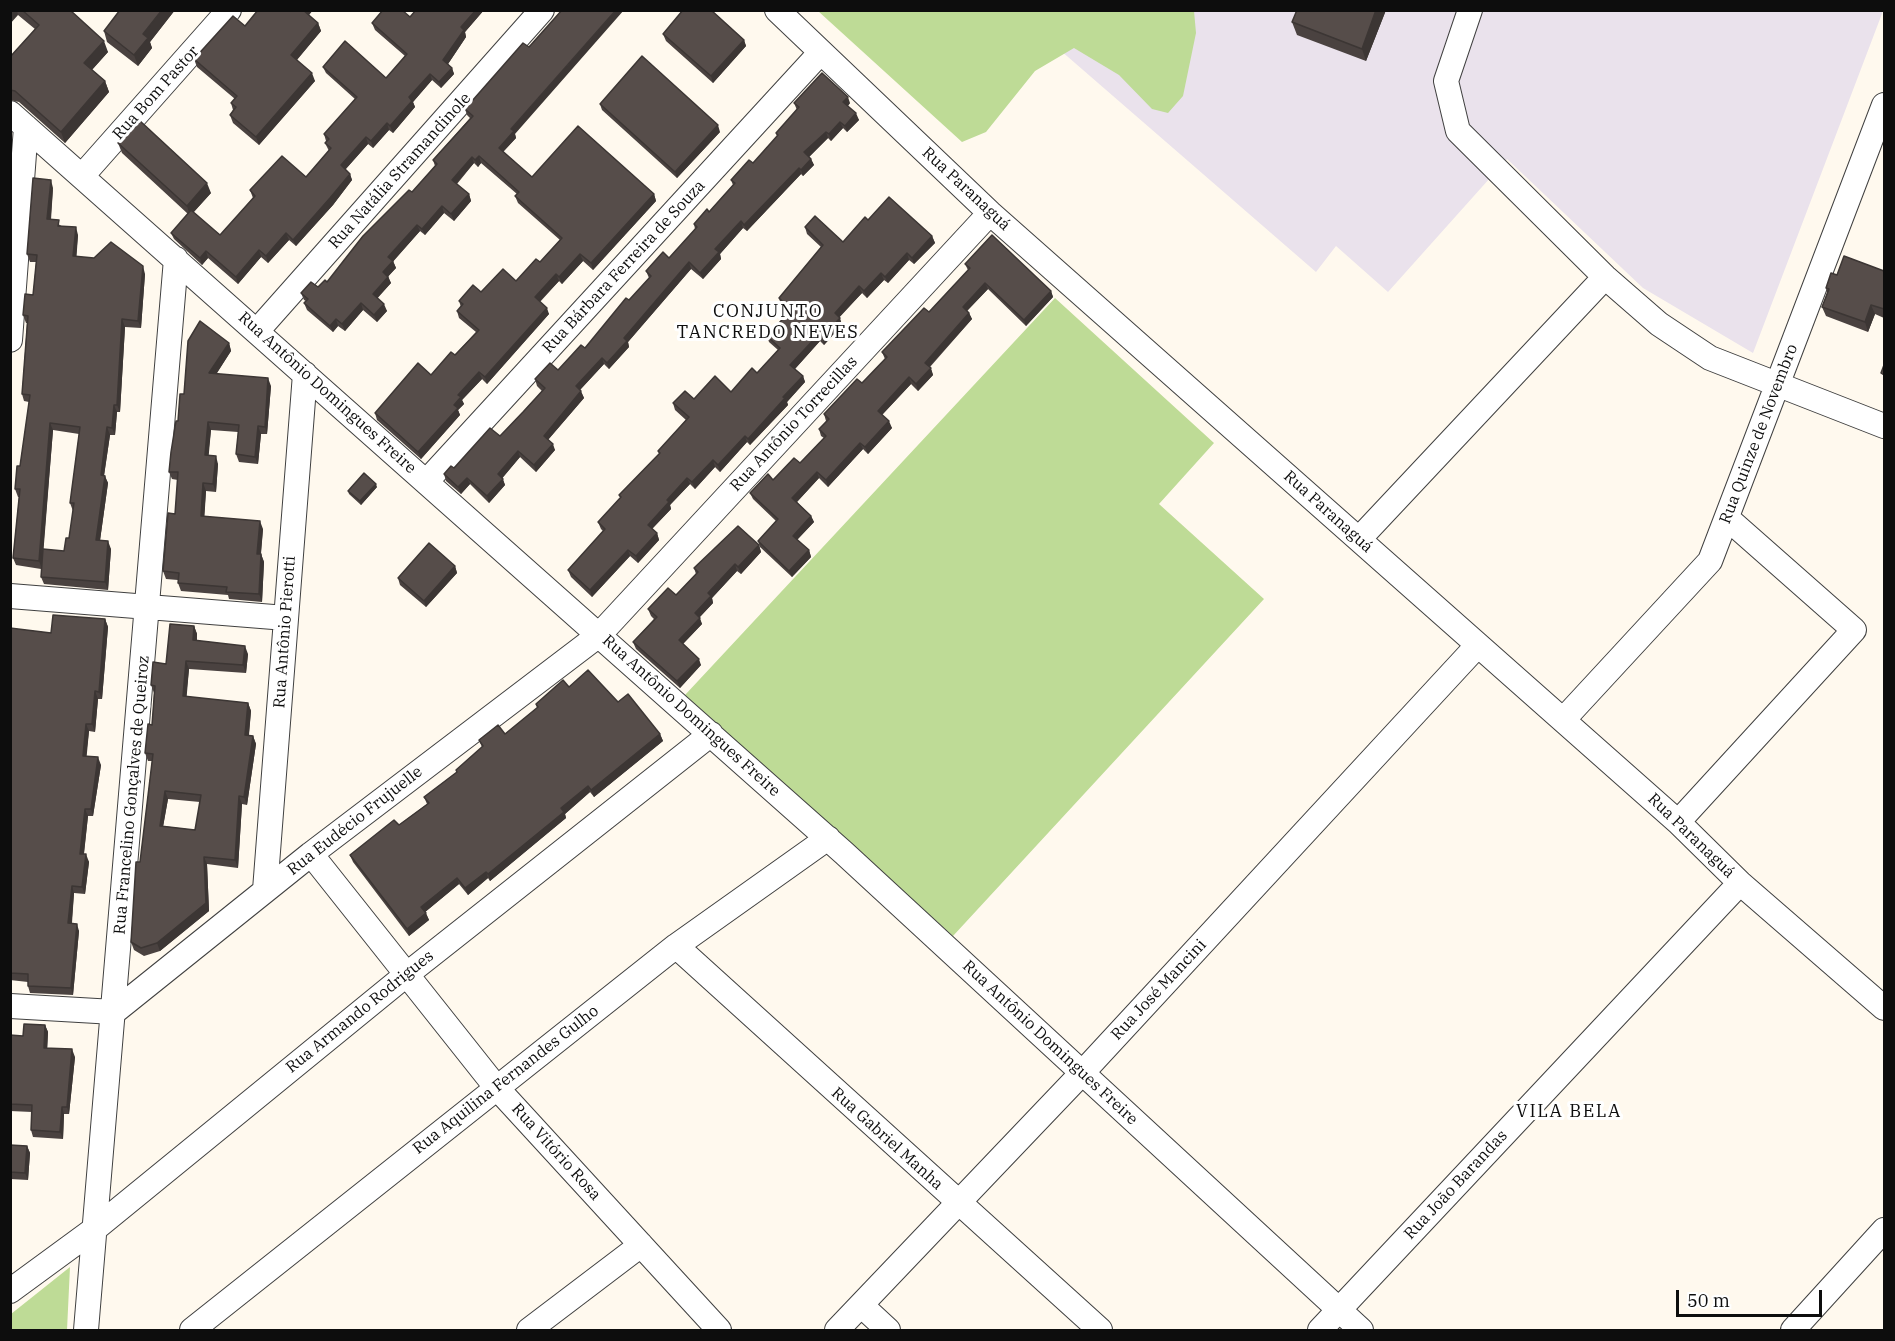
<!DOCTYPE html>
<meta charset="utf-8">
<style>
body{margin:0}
#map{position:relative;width:1895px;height:1341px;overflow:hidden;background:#fff9ee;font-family:"IBM Plex Serif",serif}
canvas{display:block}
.frame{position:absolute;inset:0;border:12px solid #0d0d0d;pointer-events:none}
.scale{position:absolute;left:1676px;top:1290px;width:146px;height:27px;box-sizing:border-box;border:3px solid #0d0d0d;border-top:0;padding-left:8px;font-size:18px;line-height:21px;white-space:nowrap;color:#0d0d0d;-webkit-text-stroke:4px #fff;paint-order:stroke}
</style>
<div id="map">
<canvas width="1895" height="1341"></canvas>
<div class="frame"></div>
<div class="scale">50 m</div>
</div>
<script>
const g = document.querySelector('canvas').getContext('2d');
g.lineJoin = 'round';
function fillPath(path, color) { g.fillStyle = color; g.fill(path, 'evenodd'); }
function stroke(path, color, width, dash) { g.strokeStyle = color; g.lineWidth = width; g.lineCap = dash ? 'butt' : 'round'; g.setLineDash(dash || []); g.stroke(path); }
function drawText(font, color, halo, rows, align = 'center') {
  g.font = font + ' "IBM Plex Serif",serif'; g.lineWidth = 6; g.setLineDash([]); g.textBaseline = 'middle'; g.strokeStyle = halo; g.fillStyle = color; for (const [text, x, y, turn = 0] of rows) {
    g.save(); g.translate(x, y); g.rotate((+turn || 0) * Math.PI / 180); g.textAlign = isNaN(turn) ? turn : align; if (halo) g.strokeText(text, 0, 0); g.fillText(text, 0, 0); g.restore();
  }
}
const industrial = new Path2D(`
 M1015,11H1883L1753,353L1643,288L1507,159L1388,292L1336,246L1316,272Z`);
const forest = new Path2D(`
 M818,11H1194L1196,33L1183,96L1168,113L1152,109L1119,75L1074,48L1035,71L986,132L962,142Z
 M1055,298L1214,443L1159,504L1264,599L953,936L685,695Z
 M70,1267L67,1330H11V1314Z`);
const minor = new Path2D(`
 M777,10L990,213L1678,822L1740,883L1884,1008
 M1470,10L1446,81L1458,131L1605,277L1659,324L1710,358L1884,426
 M10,113L844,853L1361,1330
 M82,176L229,10
 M257,331L542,10
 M10,340L26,127
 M426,482L821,52
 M1359,539L1605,277
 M10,596L286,618
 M1563,720L1710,561L1884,105
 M1678,822L1854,630L1727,518
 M311,854L496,1087L719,1330
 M265,890L305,374
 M676,946L1100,1330
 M10,1006L114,1012L311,854L599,635L990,213
 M10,1291L96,1228L406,975L711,734
 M861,1305L888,1330
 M86,1330L176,259
 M192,1330L676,946L828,838
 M529,1330L641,1245
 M837,1330L1083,1072L1477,646
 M1320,1330L1740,883
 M1793,1330L1884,1230`);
const wall = new Path2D(`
 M10,10H70L108,52L92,70L105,81L109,92L65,143L19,102L10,100V57L35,29L18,15Z
 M120,10H175L150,42L152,48L138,66L107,42L104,31Z
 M416,10H484L465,32L466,37L448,64L452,68L454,74L441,88L432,80L413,102L415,107L393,133L389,130L373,148L368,144L345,170L350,174L352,180L333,205L296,246L289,240L268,263L261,257L238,284L208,258L202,265L174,239L171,233L188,214L122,153L118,143L211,193L193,213L220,235L253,198L250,190L306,177L329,151L325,143L326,141L324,134L355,99L326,73L323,67L386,78L405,56L375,30L372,23L410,17Z
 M678,10H711L744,40L746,46L713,83L666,41L663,34L681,13Z
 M1386,10L1366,61L1297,35L1292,22Z
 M309,16L318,23L321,31L297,60L315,81L259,145L233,123L230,115L233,110L231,103L235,99L197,67L194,59L245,26Z
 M794,103H850L848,106L859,120L847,132L843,128L831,141L828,138L809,157L811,159L814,165L803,176L801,174L747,231L743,228L720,254L721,259L703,279L691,269L628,342L629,347L609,369L604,364L580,390L584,398L548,440L555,450L536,472L520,457L502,478L505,485L489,503L470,484L461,494L446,481L444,474L500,436L523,412L542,391L537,386L535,379L558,370L585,348L649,278L646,271L669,258L695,229L694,224L709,212L733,185L731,180L753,163L777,137L776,133L797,110Z
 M600,104L720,132L677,178L602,110Z
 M465,109L515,134L516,138L503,152L532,177L654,194L656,201L593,270L583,261L562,284L559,281L540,302L549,314L487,384L482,379L462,400L464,404L458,410L460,415L421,459L377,420L375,413L431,375L455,355L476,332L459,318L457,311L461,307L459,301L481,292L516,281L540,262L560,240L518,203L515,196L517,194L481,163L478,167L474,163L457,184L469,194L471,201L454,221L444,213L425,235L420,231L393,261L396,268L388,276L391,283L377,298L387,311L377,322L363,310L345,331L338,326L333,332L307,310L304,303L306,301L304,300L301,293L318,287L327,282L412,192L435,166L433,160L470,118L467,115Z
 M53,188L51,220L78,235L76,256L145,274L141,328L125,327L120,412H117L115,435H110L104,475L108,483L100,540L111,549L108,590L44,584L41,577V569L16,565L13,558L19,497H18L15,489L20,466L29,402L24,401L22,394L27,323H26L23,315L33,295L36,262H30L27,254ZM53,430L79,434L70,503L73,511L69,538L64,551L42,563Z
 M868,220L932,236L935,243L914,264L909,260L888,283L884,280L867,298L862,293L839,317L842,325L824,345L820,341L795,369L803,376L805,382L787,402L788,405L750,445L747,442L720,472L715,467L695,489L690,484L670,505L671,509L652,529L657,533L659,540L638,563L630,556L592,597L571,577L568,570L603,531L601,529L598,522L620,498L619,495L659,454L658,451L686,420L675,410L673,403L731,392L757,373L778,350L769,342L767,336L789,312L781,305L779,298L821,247L807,234L805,227L843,242Z
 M965,264L1051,291L1053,297L1026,326L988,289L967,311L969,313L972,319L930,367L933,375L918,391L911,384L882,415L892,428L868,454L863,449L828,487L819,478L797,502L811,516L814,522L797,540L809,550L811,557L792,577L760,547L758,541L776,521L753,499L750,493L800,463L824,438L821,436L819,429L826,421L824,414L862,383L885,359L882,352L929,312L968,270Z
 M1884,271V318L1875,314L1868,332L1826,316L1822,307L1827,293L1826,288L1837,275Z
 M229,343L231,351L216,374L271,386L267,434H261L258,464L239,462L236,454L238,432L211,430L208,456L218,464L216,492L206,491L204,516L263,529L261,554L264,562L262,602L229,599L228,595L181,591L178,583V580L166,579L163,571L175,514L178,480L172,479L169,472L178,421L184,394Z
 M377,487L361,505L349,494L348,491Z
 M759,545L761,552L741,574L737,571L712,598L713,603L699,618L702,624L683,644L701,665L680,688L636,649L633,642L654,619L651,616L648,609L676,595L696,574L694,568Z
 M455,566L457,573L426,607L400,585L398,578Z
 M105,619L108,627L102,699H98L95,732L89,731L86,756L101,765L93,816H88L84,854L89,862L85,894L74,893L72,923L79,931L73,995L30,993L28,986V982L10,980V628L51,633Z
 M194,626L197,634V640L248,654L246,673L189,669L186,697L248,703L251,711L249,735L253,736L256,744L247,805L242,804L238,868L207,864L209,911L160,951L144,956L134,950L131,942L152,761H148L145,753L152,725L154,693L151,685ZM168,799L200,802L195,830L163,826Z
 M569,687L618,702L660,734L663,741L594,797L590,792L565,814L566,818L490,881L488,878L468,895L459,884L425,912L429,920L409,936L353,862L350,855L399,825L427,804L424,797L457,772L456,770L482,747L479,740L505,734L537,708L536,704Z
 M45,1025L48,1032L47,1048L75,1057L69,1114H64L63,1139L33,1137L31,1130L32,1112L10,1111V1035L23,1036Z
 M10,1145L27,1146L30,1153L28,1180L10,1179Z`);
const shadedWall = new Path2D(`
 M10,10H17L18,15L10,24Z
 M162,10H175L150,42L152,48L138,66L134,55L143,34Z
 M303,10H313L306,19Z
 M476,10H484L465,32L466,37L446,67L443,60L461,27Z
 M616,10H624L515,134L516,138L501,154L499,148L511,129Z
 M1376,10H1386L1366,61L1362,49Z
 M318,23L321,31L294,63L291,55Z
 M744,40L746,46L713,83L711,76Z
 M104,41L108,52L88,74L84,63Z
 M452,68L454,74L441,88L439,82Z
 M312,73L315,81L259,145L256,137Z
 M430,74L432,80L413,102L415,107L393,133L390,126L409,97Z
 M105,81L109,92L65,143L61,132Z
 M848,97L850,103L846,108L843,102Z
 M856,113L859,120L847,132L845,126Z
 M840,122L843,128L831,141L829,134Z
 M387,123L389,130L373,148L371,141Z
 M718,125L720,132L677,178L675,172Z
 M826,132L828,138L807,159L804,152Z
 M366,137L368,144L343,172L341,165Z
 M479,156L481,163L478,167L475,160Z
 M472,157L474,163L454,186L452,180Z
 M811,159L814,165L803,176L801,170Z
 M799,168L801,174L747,231L744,225Z
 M350,174L352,180L333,205L296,246L293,240Z
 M51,180L53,188L50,227L47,219Z
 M207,183L211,193L190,216L187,206Z
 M469,194L471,201L454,221L451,214Z
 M654,194L656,201L593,270L591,263Z
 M442,206L444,213L425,235L422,229Z
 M741,221L743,228L720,254L721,259L703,279L700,273L715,249Z
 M417,225L420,231L391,264L388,257Z
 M76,227L78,235L76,264L73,256Z
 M286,233L289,240L268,263L266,256Z
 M932,236L935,243L914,264L912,258Z
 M259,250L261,257L238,284L236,277Z
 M206,251L208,258L202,265L200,258Z
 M907,253L909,260L888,283L885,277Z
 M580,254L583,261L562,284L559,277Z
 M393,261L396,268L386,279L383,272Z
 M689,262L691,269L628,342L629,347L609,369L607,363L624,338Z
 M143,266L145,274L141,328L138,321Z
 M881,273L884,280L867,298L864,291Z
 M556,274L559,281L537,304L535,297Z
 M388,277L391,283L375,301L373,294Z
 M985,283L988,289L965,313L963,307Z
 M859,286L862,293L837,320L835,313Z
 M1051,291L1053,297L1026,326L1024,320Z
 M361,303L363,310L345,331L342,324Z
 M384,304L387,311L377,322L374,315Z
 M1871,305L1875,314L1868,332L1865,322Z
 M547,308L549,314L487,384L485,377Z
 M969,313L972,319L927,369L925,363Z
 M840,318L842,325L824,345L822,338Z
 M122,319L125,327L120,412L117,405Z
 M336,319L338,326L333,332L330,326Z
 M818,335L820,341L793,371L790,365Z
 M229,343L231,351L212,381L209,373Z
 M602,358L604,364L578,392L576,386Z
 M931,368L933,375L918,391L916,384Z
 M479,372L482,379L462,400L464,404L458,410L460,415L421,459L418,452L454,405L458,395Z
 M803,376L805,382L787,402L788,405L750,445L748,439L783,397Z
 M909,377L911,384L880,417L878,411Z
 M268,378L271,386L267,434L265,427Z
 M581,391L584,398L546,442L544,436Z
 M114,405L117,412L115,435L112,428Z
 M889,421L892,428L868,454L865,447Z
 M208,422L211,430L208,463L205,455Z
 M50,423L53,430L42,569L39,561Z
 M258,426L261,434L258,464L255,457Z
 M107,427L110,435L103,483L101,475Z
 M745,436L747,442L720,472L718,465Z
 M860,443L863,449L828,487L826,480Z
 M553,444L555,450L536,472L534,465Z
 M518,451L520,457L500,481L498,474Z
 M216,456L218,464L216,492L213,484Z
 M713,460L715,467L695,489L692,482Z
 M817,472L819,478L795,504L792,498Z
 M105,476L108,483L99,548L96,540Z
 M467,478L470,484L461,494L458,487Z
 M687,478L690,484L670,505L671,509L650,531L648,525L667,500Z
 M503,479L505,485L489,503L487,496Z
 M203,483L206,491L204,524L201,516Z
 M376,484L377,487L361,505L360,501Z
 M811,516L814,522L795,542L793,536Z
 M260,521L263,529L260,562L257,554Z
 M657,533L659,540L638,563L636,556Z
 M108,541L111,549L108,590L105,582Z
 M759,545L761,552L741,574L738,567Z
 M628,550L630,556L592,597L590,590Z
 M809,550L811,557L792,577L789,571Z
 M261,554L264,562L262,602L259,594Z
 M735,564L737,571L712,598L713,603L697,620L695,613L708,593Z
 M455,566L457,573L426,607L424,601Z
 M700,618L702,624L681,646L679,640Z
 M105,619L108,627L102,699L99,692Z
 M194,626L197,634L196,648L193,640Z
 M245,646L248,654L246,673L243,665Z
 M699,659L701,665L680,688L677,681Z
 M186,661L189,669L186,704L183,696Z
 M95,691L98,699L95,732L92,724Z
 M248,703L251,711L248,743L245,735Z
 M86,724L89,731L86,763L83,756Z
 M660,734L663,741L594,797L591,790Z
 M253,736L256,744L247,805L244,797Z
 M98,757L101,765L93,816L91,809Z
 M588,786L590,792L565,814L566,818L490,881L488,874L561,808Z
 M165,791L168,799L162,833L160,826Z
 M239,796L242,804L238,868L235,860Z
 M85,809L88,816L83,861L80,854Z
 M86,854L89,862L85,894L82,887Z
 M204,857L207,864L209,911L160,951L157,943Z
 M486,872L488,878L468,895L465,888Z
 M457,878L459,884L424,913L421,907Z
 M72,886L74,893L71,930L68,923Z
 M426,913L429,920L409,936L407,929Z
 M77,924L79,931L73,995L71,988Z
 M45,1025L48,1032L47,1055L44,1048Z
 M72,1049L75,1057L69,1114L67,1107Z
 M62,1107L64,1114L63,1139L60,1132Z
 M27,1146L30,1153L28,1180L25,1173Z`);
const building = new Path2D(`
 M22,10H70L104,41L84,63L105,81L61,132L15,91L10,90V57L39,25Z
 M120,10H162L143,34L148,38L134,55L104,31Z
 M258,10H303L318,23L291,55L312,73L256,137L230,115L236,107L231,103L237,96L194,59L233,16L245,26Z
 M383,10H402L410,17L416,10H476L461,27L464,30L443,60L452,68L439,82L430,74L409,97L412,101L390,126L387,123L371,141L366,137L341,165L350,174L330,198L293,240L286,233L266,256L259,250L236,277L206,251L200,258L171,233L191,210L220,235L255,196L250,190L282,156L306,177L331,148L325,143L329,139L324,134L357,97L323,67L345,41L386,78L407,54L372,23Z
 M562,10H616L511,129L514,131L499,148L532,177L578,126L654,194L591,263L580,254L559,277L556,274L535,297L547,308L485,377L479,372L458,395L461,397L454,405L458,408L418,452L375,413L418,363L431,375L451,352L455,355L479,330L457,311L463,304L459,301L473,285L481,292L503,269L516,281L536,259L540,262L562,238L515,196L519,192L479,156L475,160L472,157L452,180L469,194L451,214L442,206L422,229L417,225L388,257L393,261L383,272L388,277L373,294L384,304L374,315L361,303L342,324L336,319L330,326L304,303L308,299L301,293L311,282L318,287L325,280L327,282L363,236L409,190L412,192L437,164L433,160L473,116L465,109L523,43L529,47Z
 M711,10L744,40L711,76L663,34L683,10Z
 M1297,10H1376L1362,49L1292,22Z
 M642,56L718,125L675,172L600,104Z
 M822,73L848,97L843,102L856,113L845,126L840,122L829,134L826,132L804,152L811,159L801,170L799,168L744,225L741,221L715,249L719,252L700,273L689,262L624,338L627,341L607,363L602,358L576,386L581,391L544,436L553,444L534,465L518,451L498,474L503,479L487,496L467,478L458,487L444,474L451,466L454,468L490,428L500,436L523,412L545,388L535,379L550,363L558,370L581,345L585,348L626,298L629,300L651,276L646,271L663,252L669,258L697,227L694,224L707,209L709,212L735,183L731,180L749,160L753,163L778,135L776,133L799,107L794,103Z
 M139,120L207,183L187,206L118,143Z
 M33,178L51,180L47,219L59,220L58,226L76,227L73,256L94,258L111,242L143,266L138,321L122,319L117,405H114L112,428L107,427L101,475L105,476L96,540L108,541L105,582L41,577L43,549L64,551L66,538H69L74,503H70L80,427L50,423L39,561L13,558L20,489H15L17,466H20L30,395L22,394L28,316L23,315L25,294L33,295L37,255L27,254Z
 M889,197L932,236L912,258L907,253L885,277L881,273L864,291L859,286L835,313L840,318L822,338L818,335L790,365L803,376L783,397L785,398L748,439L745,436L718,465L713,460L692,482L687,478L667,500L669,502L648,525L657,533L636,556L628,550L590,590L568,570L605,529L598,522L621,497L619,495L660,453L658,451L689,417L673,403L685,391L694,399L715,376L731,392L752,368L757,373L780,348L767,336L791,310L779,298L823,245L805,227L815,216L843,242L865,217L868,220Z
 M992,235L1051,291L1024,320L985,283L963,307L969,313L925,363L931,368L916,384L909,377L878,411L889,421L865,447L860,443L826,480L817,472L792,498L811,516L793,536L809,550L789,571L758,541L778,519L750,493L768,474L773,480L794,458L800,463L826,436L819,429L829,419L824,414L857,379L862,383L887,357L882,352L924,308L929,312L970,268L965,264Z
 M1844,256L1884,271V309L1871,305L1865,322L1822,307L1829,289L1826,288L1831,273L1837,275Z
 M200,321L229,343L209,373L268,378L265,427L258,426L255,457L236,454L239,425L208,422L205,455L216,456L213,484L203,483L201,516L260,521L257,554H261L259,594L226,592L227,587L178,583L179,573L163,571L168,513L175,514L178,472H169L171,452L176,421H178L180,394H184L188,341Z
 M1884,365V375L1881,373Z
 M364,473L376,484L360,501L348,491Z
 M738,526L759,545L738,567L735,564L708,593L711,596L695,613L700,618L679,640L699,659L677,681L633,642L657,617L648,609L668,588L676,595L698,572L694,568Z
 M429,543L455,566L424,601L398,578Z
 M53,615L105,619L99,692L95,691L92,724H86L83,756L98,757L91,809H85L80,854H86L82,887L72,886L68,923L77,924L71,988L28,986V974L10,973V628L51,633Z
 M170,624L194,626L193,640L245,646L243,665L186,661L183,696L248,703L245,735L253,736L244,797L239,796L235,860L204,857L206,903L157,943L141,948L131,942L136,862H140L153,754L145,753L148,724L152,725L155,686L151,685L153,662L166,664ZM165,791L201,795L195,830L160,826Z
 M588,670L618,702L628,694L660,734L591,790L588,786L561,808L564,812L488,874L486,872L465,888L457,878L421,907L426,913L407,929L350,855L394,820L399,825L429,803L424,797L457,772L456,770L483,746L479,740L498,725L505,734L538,707L536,704L563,680L569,687Z
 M24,1024L45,1025L44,1048L72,1049L67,1107H62L60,1132L31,1130L32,1105L10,1104V1035L23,1036Z
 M10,1145L27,1146L25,1173L10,1172Z`);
const streetNames = [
 ["Rua Bom Pastor",156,93,-48],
 ["Rua Natália Stramandinole",400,171,-48],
 ["Rua Paranaguá",966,189,43],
 ["Rua Bárbara Ferreira de Souza",624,267,-47],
 ["Rua Antônio Domingues Freire",327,393,42],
 ["Rua Antônio Torrecillas",794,424,-47],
 ["Rua Quinze de Novembro",1759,434,-69],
 ["Rua Paranaguá",1328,512,42],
 ["Rua Antônio Pierotti",285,632,-86],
 ["Rua Antônio Domingues Freire",691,716,42],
 ["Rua Francelino Gonçalves de Queiroz",132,795,-85],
 ["Rua Eudécio Frujuelle",355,821,-38],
 ["Rua Paranaguá",1691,836,44],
 ["Rua José Mancini",1159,990,-47],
 ["Rua Armando Rodrigues",360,1012,-39],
 ["Rua Antônio Domingues Freire",1050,1043,43],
 ["Rua Aquilina Fernandes Gulho",506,1080,-38],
 ["Rua Gabriel Manha",887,1139,42],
 ["Rua Vitório Rosa",556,1152,48],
 ["Rua João Barandas",1456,1185,-47]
];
const neighbourhoodNames = [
 ["CONJUNTO",768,312],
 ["TANCREDO NEVES",768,333],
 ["VILA BELA",1569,1112]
];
fillPath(industrial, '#eae2ec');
fillPath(forest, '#bedb96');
stroke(minor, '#404040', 26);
stroke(minor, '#fff', 24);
fillPath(wall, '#4a4240');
fillPath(shadedWall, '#3c3634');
fillPath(building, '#564d4a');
stroke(building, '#3c3634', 1.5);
drawText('16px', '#0d0d0d', '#fff', streetNames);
g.letterSpacing = '1.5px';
drawText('18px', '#0d0d0d', '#fff', neighbourhoodNames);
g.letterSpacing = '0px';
</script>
